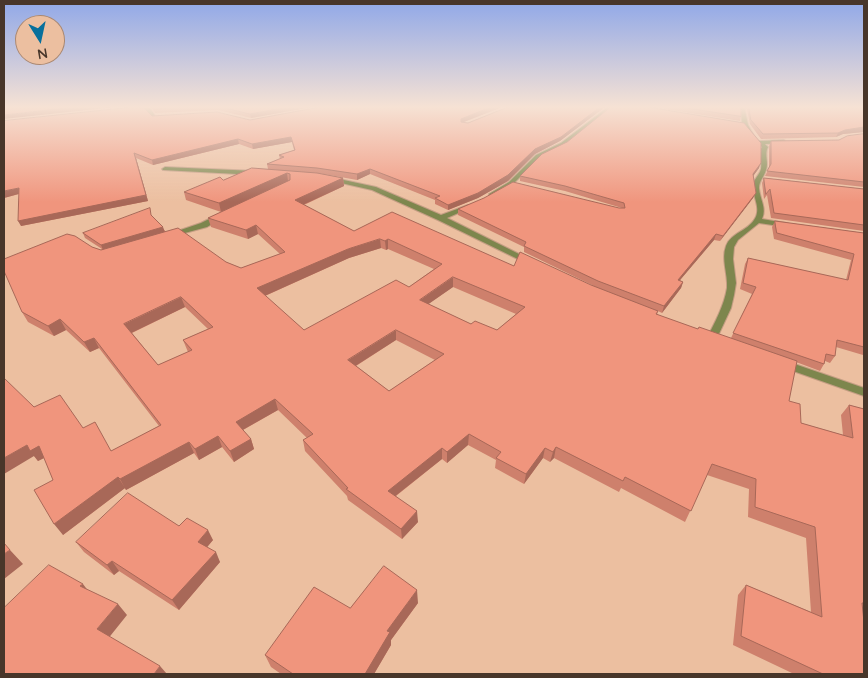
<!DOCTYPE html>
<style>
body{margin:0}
#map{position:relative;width:868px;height:678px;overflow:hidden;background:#ecbfa0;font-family:Quicksand,sans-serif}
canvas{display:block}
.frame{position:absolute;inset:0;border:5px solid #48362a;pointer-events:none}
.north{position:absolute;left:15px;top:15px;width:50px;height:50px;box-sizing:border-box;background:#ecbfa0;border:1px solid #aa8871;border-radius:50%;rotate:170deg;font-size:14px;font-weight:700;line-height:20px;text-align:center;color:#48362a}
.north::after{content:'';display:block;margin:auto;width:18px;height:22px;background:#08709c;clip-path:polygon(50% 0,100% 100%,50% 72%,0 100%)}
</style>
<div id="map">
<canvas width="868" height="678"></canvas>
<div class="frame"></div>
<div class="north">N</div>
</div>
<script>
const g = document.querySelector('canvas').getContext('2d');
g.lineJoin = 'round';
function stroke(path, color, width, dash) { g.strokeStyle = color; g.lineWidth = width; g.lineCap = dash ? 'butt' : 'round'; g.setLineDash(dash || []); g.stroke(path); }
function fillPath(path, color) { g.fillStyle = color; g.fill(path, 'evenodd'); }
const street = new Path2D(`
 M129,107L150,108L155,116L167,117L165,118H151L146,110L131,109Z
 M608,107H613L565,145L540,157L513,184L493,196H489V194L509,182L536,155L561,143Z
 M738,107H743L745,110L748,125L754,136H750L742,125L741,110Z
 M784,140L787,142L786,143L765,144L768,147C764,154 769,163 766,170C764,177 759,181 759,188C760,200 767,208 762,219L786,223L790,225L786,227L759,223L738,240L734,247L733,259L736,283L734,295L731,308L717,338L712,341L708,340L707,338C715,322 724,306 727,288C728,274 721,259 726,246C731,233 747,231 754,220C762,209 753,198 753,187C753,179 759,176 761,169C762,164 760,155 760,150L762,147L756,143L759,141Z
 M165,167L256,171L259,173L256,175L163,170L162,169Z
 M330,177L376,187L441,215L468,205H472V207L447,218L535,262L534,264H528L438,220L372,190L328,180L327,179Z
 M219,214L226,216L207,227L170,237L166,235L201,223Z
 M783,360L864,388V396L779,366L778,364Z`);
const wall = new Path2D(`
 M151,107H312L251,118L218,110L155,113Z
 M320,107H502L464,122L468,123L508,107H605L560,141L535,154L508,181L478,198L448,210L435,204V200L370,174L357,180L318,173L343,178L344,186L304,205L354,231L514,266L594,286L524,252V247L458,215V209L622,208L565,191L520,181V176L759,168L753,176L756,193L753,198L720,241L714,240L680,280L683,282L681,288L662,313L658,311L657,315L698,329L731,338L752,294L740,289L745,264L748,258L846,280L851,260L774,239L772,227L775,221L864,233V357L863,355L836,347L835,356L830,363L825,361L824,364L820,371L796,362L789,401L801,423L843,435L841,415L849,405L864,409V674H794L733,645L738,595L746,585L811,612L806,538L748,517L749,489L707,475L685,522L621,488L619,492L554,458L550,462L543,458L524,484L495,468L496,460L468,445L447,463L442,459L396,496L418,522L402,539L348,500L347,496L305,451L303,440L307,438L278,410L243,430L251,439L254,449L234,462L222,447L199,460L194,453L126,490L125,488L63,535L53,480L44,458L38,461L34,456V407L83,428L111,451L159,426L99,348L90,352L66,330L54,336L28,322L22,312L92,247L101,250L102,249L85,238L83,233L152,216L165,231L226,262L241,268L280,254L258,234L248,239L211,227L208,218L252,198L221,212L186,200L184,192L223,180L268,169L267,164L280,159L279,155L294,150L292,142L253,149L239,144L153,165L136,158L148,201L21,226L19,194L4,198L152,116L250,120ZM381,248L386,250L388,249L434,269L409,287L304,330L265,296L349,258ZM453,287L516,314L497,330L471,324L428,304ZM185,307L208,329L183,340L188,352L158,365L132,333ZM396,340L435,360L389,391L356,366Z
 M652,107H741V116L740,121Z
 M745,107H864V132L843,134L836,137L761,139L750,124L747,110Z
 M864,134V187L765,176L769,168V146L771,141L839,140Z
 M764,178L864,189V231L771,218L767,195L764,199L762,183Z
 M179,526L213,540L207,547L220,562L179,610L119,571L114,575L84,552L76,542Z
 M418,603L391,640V645L374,674H281L271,667L265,655L350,608Z`);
const shadedWall = new Path2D(`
 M75,107H115L4,119V115Z
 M288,107H312L251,118L250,114Z
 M491,107H502L461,123V119Z
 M600,107H605L560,141L535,154L508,181L478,198L448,210V205Z
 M864,127V132L843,134L836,137L838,133L845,130Z
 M291,137L292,142L253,149L252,144Z
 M238,139L239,144L153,165L152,160Z
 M136,158L148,201L21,226L18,221Z
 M761,163L759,168L751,179L753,174Z
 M370,169V174L357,180V174Z
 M287,173L288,181L221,212L219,203Z
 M343,178L344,186L296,208L295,200Z
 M19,188L22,193L4,198V191Z
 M756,193L753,198L720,241L723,236Z
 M256,225L258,234L248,239L246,230Z
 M163,227L165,232L103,250L101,245Z
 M716,234L714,240L675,286L678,280Z
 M380,239L381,248L349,258L260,298L257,288L348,249Z
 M388,239V249L386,250L385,241Z
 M453,277V287L420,310V300Z
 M683,282L681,288L662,313L664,306Z
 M181,297L185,307L129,334L124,324Z
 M60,319L66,330L54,336L48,326Z
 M396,330V340L349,370L348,360Z
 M94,338L99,348L90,352L84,342Z
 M275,399L278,410L239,432L236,422Z
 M469,434L468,445L447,463V452Z
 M218,436L222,447L199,460L195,449Z
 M251,439L254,449L234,462L230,451Z
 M189,442L194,453L126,490L120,479Z
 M27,445L39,446L46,457L38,461L34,456L4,474V458Z
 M556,447L554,458L550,462L553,452Z
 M442,448V459L389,501L388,491Z
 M545,448L543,458L524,484L526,474Z
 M118,477L125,488L63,535L54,524Z
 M417,511L418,522L402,539L401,529Z
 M208,530L213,540L203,552L198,542Z
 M10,550L23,564L4,579V554Z
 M216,552L220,562L179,610L172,600Z
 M112,561L119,571L114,575L107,565Z
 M83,584L92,596L80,586Z
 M417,590L418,603L391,640V645L374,674H365L387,631Z
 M118,604L127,615L107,640L97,629Z
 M160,666L167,674H154Z`);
const building = new Path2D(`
 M4,107H75L4,115Z
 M134,107L144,108L152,116L217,112L250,120L320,107H491L461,119V122L468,123L508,107H600L561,137L535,149L508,175L478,193L448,205L435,198L440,196L370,169L357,174L317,168L267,164L284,157L279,155L295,150L291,137L252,144L238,139L152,160L134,153L146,195L18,221L19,188L4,191V121Z
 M152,107H191L154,109Z
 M222,107H288L250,114Z
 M611,107H648L744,123L761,143V163L753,174L756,193L723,236L716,234L678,280L683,282L664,306L598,281L524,246L526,242L458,209L484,198L513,182L619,208H625L624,203L565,186L520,176L542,154L567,142Z
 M680,107H741V116Z
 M749,107H864V127L845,130L838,133L763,134L751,120Z
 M864,134V182L767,171L771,164V141L839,140L847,136Z
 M252,168L317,173L343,178L295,200L354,231L392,212L514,266L520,252L591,285L658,311L656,314L698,329L699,327L797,361L789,401L800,404L801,423L853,438L849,405L864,409V603H862L864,622V674H823L741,636L746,585L822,617L815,527L755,507L756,479L712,464L691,511L625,477L623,481L556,447L553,452L545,448L526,474L496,458L501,452L469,434L447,452L442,448L388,491L417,511L401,529L346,489L348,488L303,440L313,434L275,399L236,422L251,439L230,451L218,436L195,449L189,442L120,479L118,477L54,524L34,490L53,480L39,446L30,451L27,445L4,458V378L34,407L60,395L83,428L95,422L111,451L161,425L94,338L84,342L60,319L48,326L22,312L4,271V259L67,234L75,236L92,247L101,250L178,228L226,262L241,268L285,252L256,225L246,230L208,218L290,180V174L287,173L219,203L184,192L220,177L223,180ZM380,239L385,241L388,239L442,264L409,287L396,280L304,330L257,288L348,249ZM453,277L525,307L497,330L475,321L471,324L420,300ZM181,297L213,327L183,340L192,350L158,365L124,324ZM396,330L444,354L389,391L348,360Z
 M764,178L864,189V225L774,213L770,189L766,194Z
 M150,208L151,215L163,227L101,245L83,233Z
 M775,221L864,233V347L837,340L835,356L826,354L824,364L733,333L756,287L743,283L748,258L848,280L854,254L777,233Z
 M128,493L179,526L187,518L208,530L198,542L216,552L172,600L112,561L107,565L76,542Z
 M4,543L10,550L4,554Z
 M49,565L83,584L80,586L118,604L97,629L160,666L154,674H4V608Z
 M384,566L417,590L387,631L390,632L365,674H293L265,655L314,587L350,608Z`);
stroke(street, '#c59e84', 2);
fillPath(street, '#7d864d');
fillPath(wall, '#ce806c');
fillPath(shadedWall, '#a86858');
fillPath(building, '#f0957d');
stroke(building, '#a86858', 1);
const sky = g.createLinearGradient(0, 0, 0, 202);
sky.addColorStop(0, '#90a8e8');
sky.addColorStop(0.53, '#f6e2d4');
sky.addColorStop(1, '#f6e2d400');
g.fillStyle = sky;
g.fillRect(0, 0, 868, 202);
</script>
